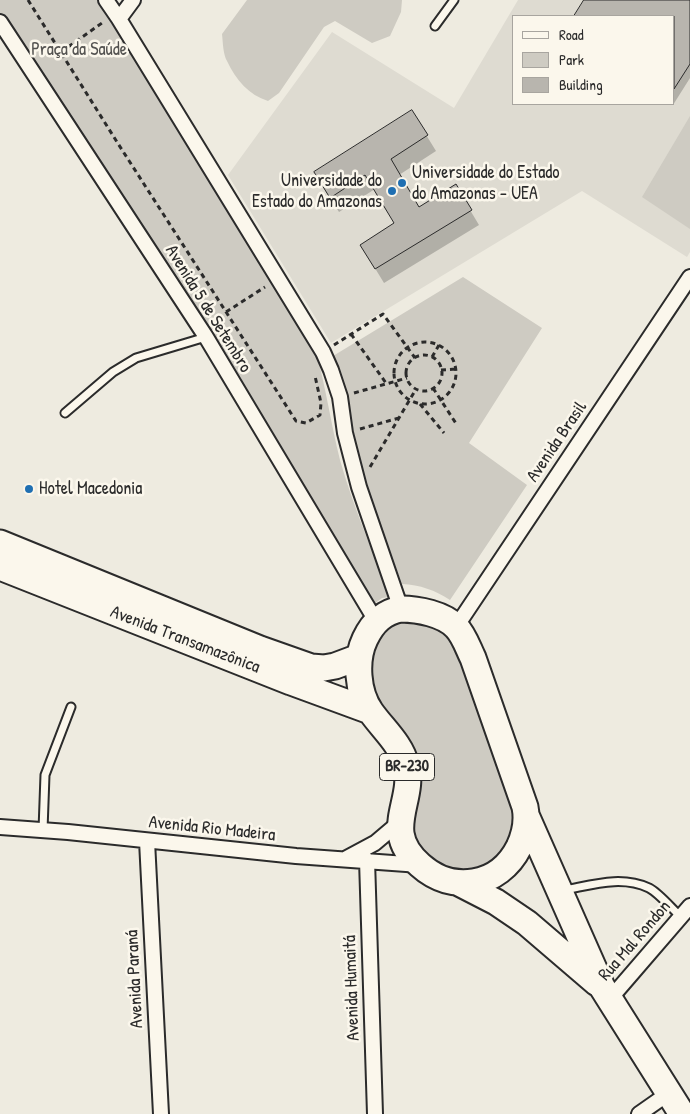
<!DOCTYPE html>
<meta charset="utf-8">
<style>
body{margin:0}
#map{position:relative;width:690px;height:1114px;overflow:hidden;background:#eeebe0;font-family:"Patrick Hand",sans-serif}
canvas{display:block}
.legend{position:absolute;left:512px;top:15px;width:162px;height:90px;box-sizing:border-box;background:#fbf7ec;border:1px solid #a8a59f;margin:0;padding:6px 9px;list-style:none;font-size:15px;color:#2b2b2b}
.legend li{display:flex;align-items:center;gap:10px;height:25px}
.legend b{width:25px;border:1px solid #a8a59f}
</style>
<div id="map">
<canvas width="690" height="1114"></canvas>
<ul class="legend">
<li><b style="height:6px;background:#fbf7ec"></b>Road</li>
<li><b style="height:14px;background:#cecbc2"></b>Park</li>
<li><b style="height:14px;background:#b8b5ae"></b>Building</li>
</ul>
</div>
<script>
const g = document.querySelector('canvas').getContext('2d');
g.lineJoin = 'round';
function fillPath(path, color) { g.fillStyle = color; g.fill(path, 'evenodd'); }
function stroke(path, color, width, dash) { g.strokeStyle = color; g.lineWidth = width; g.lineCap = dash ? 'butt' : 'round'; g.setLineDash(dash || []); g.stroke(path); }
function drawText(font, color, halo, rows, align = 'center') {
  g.font = font + ' "Patrick Hand",sans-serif'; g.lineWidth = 5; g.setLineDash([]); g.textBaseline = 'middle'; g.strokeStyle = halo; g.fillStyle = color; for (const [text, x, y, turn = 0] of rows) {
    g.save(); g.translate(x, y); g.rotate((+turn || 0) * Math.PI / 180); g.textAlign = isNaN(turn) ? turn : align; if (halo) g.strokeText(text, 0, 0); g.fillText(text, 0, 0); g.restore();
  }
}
const built = new Path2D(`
 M518,0H690V252L687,257L582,191L331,343L228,175L332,32L454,108ZM514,16H674V104H514Z`);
const green = new Path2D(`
 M0,0H100L316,352C326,388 331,424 340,460C353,506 373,552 390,597L382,598L374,604L30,57L0,13Z
 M247,0H402L401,12L390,36L372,43L335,21L324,27L279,93L268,101C249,95 236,80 227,61C223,54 223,43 222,34Z
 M690,116V229L642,197Z
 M463,277L542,328L469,443L527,485L450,600C435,590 420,585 402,584C389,548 374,512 364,475C352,436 350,394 333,356Z
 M406,613L452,633L520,814L517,834L489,869L462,875L443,870L413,846L412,786L368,686L373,636Z`);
const shadow = new Path2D(`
 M586,0H690V78L673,105L670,104H674V16H575Z
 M412,112L436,151L399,175L419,209L455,185L479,225L384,283L370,260L395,224L375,189L339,212L324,187Z`);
const building = new Path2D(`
 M584,0H690V64L674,89V16H574Z
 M412,110L428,135L391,159L419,207L456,184L472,210L375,269L360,245L394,223L365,175L330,198L314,172Z`);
const path = new Path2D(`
 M28,0L117,142L296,421L306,423L320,415L321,403L315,376
 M61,52L102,23
 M226,312L265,287
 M351,334L386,383
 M394 373a31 31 0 1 1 62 0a31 31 0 1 1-62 0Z
 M334,345L383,314L415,358
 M406 373a18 18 0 1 1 36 0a18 18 0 1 1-36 0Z
 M432,357L439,345
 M441,370L456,369
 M433,388L457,425
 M354,393L407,378
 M420,404L444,433
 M360,429L399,418
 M370,467L416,389`);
const lane = new Path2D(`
 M435,26L454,0
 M65,413L113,372L136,358L206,337
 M43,830L45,775L71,707
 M564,890C592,885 621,875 649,888C659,893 672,909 681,917`);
const street = new Path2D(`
 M106,0L119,19L323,352L331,370L340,397L345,433L359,487L401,609
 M119,19L133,0
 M0,22L206,337L376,621
 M456,627L690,277
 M0,827L68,832L296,856L420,865
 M147,841L161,1114
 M347,858L375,843L401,821
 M367,860L375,1114
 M609,1000L690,906
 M639,1114L669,1093`);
const highway = new Path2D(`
 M0,543L260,649L311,667L324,668L335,666L359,657
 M0,567L291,682L370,711
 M401,609C418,609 444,614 456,627C464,635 468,648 473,658L525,807C528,822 525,834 519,847C499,887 452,894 420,865C380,830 416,801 406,765C401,744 383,729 371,712C357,692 355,660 365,639C373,622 384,612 401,609Z
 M526,815L602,987L682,1114
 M459,883L496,902L527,923L597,983`);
const markers = [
 [402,183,5,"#1f6fb2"],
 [392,191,5,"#1f6fb2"],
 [29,489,5,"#1f6fb2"]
];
const shields = [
 [407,767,55]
];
const shieldNames = [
 ["BR-230",407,767]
];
const parkNames = [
 ["Praça da Saúde",79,50]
];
const poiNames = [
 ["Universidade do Estado",412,173],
 ["do Amazonas - UEA",412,194],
 ["Universidade do",382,181,"right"],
 ["Estado do Amazonas",382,202,"right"],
 ["Hotel Macedonia",39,489]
];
const streetNames = [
 ["Avenida 5 de Setembro",208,309,58],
 ["Avenida Brasil",557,442,-56],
 ["Avenida Transamazônica",185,640,21],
 ["Avenida Rio Madeira",212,829,6],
 ["Rua Mal Rondon",635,941,-49],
 ["Avenida Paraná",135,979,-93],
 ["Avenida Humaitá",352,988,-92]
];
fillPath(built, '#dedbd1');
fillPath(green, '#cecbc2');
fillPath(shadow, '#0003');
fillPath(building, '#b8b5ae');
stroke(building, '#2b2b2b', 1);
stroke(lane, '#2b2b2b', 11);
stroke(street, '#2b2b2b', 18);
stroke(highway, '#2b2b2b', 29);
stroke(path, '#2b2b2b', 3, [5, 4]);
stroke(lane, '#fbf7ec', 7);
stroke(street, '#fbf7ec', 14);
stroke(highway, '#fbf7ec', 25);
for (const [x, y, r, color] of markers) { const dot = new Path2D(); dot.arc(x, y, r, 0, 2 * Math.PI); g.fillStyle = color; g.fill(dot); stroke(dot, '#fbf7ec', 2); }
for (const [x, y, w] of shields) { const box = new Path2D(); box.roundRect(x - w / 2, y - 13.5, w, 27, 4); g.fillStyle = '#fbf7ec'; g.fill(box); stroke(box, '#2b2b2b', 1); }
drawText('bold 16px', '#2b2b2b', null, shieldNames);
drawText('18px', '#545351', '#fbf7ec', parkNames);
drawText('18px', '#2b2b2b', '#fbf7ec', poiNames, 'left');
drawText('18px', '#2b2b2b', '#fbf7ec', streetNames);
</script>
